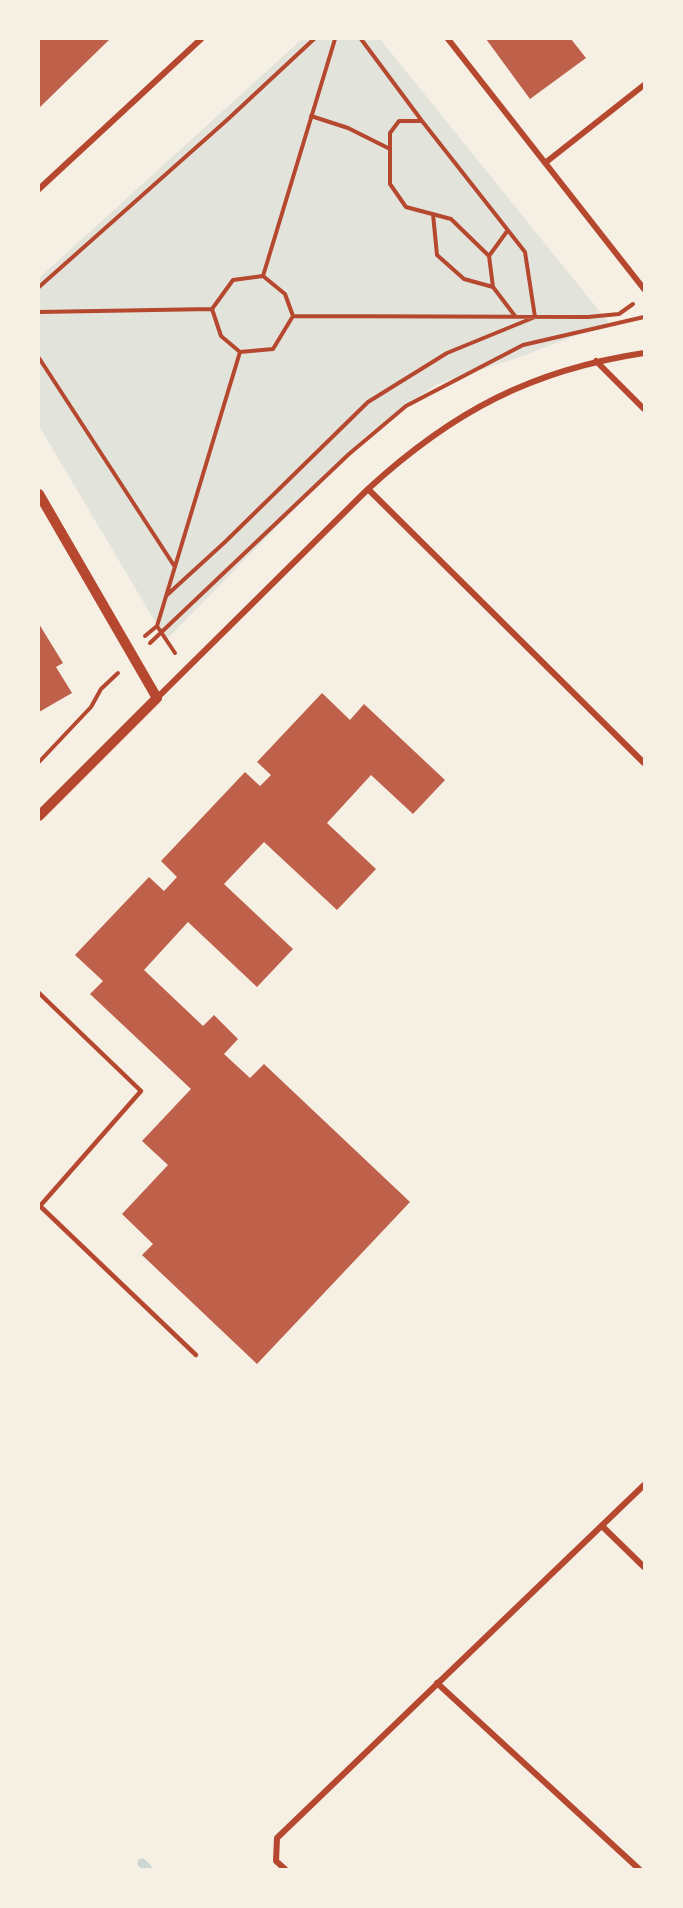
<!DOCTYPE html>
<style>
body{margin:0}
#map{position:relative;width:683px;height:1908px;overflow:hidden;background:#f6efe4;font-family:"Source Sans 3",sans-serif}
canvas{display:block}
.frame{position:absolute;inset:0;border:40px solid #f6efe4;pointer-events:none}
</style>
<div id="map">
<canvas width="683" height="1908"></canvas>
<div class="frame"></div>
</div>
<script>
const g = document.querySelector('canvas').getContext('2d');
g.lineJoin = 'round';
function fillPath(path, color) { g.fillStyle = color; g.fill(path, 'evenodd'); }
function stroke(path, color, width, dash) { g.strokeStyle = color; g.lineWidth = width; g.lineCap = dash ? 'butt' : 'round'; g.setLineDash(dash || []); g.stroke(path); }
const green = new Path2D(`
 M302,39H380L609,323L520,357L437,384L367,435L166,640L39,426V278Z`);
const stream = new Path2D(`
 M142,1863L148,1869`);
const building = new Path2D(`
 M39,39H110L39,108Z
 M486,39H571L586,58L530,99Z
 M39,624L63,663L56,667L72,693L39,712Z
 M322,693L350,720L364,704L445,780L413,814L371,775L327,823L376,869L337,910L264,842L224,884L293,949L257,987L188,922L144,970L203,1026L214,1015L238,1039L224,1054L250,1078L264,1064L410,1202L257,1364L142,1255L153,1244L122,1214L168,1165L142,1141L191,1089L90,994L103,981L75,955L149,877L164,891L177,877L161,861L245,772L260,786L271,775L257,762Z`);
const path = new Path2D(`
 M335,39L263,276L233,280L212,309L221,336L240,352L273,349L293,316L588,317L619,314L633,304
 M311,116L348,128L390,149V184L406,207L451,219L489,256
 M390,149V133L399,121H421
 M433,214L437,255L464,279L493,287
 M508,230L489,256L493,287L515,316
 M263,276L285,294L293,316
 M39,287L227,120L314,39
 M39,312L212,309
 M39,358L175,567
 M167,595L225,542L368,402L447,353L535,317L525,252L422,121L361,39
 M157,626L175,653
 M145,636L157,626L240,352
 M150,643L349,454L406,406L523,345L644,317
 M39,762L91,707L101,689L118,673`);
const service = new Path2D(`
 M39,993L141,1091L40,1206L196,1355`);
const minor = new Path2D(`
 M448,39L644,289
 M545,163L644,85
 M39,189L201,39
 M596,361L644,409
 M368,489L644,763
 M157,698L368,489C452,412 531,370 644,353
 M602,1526L644,1567
 M437,1683L639,1869
 M285,1869L276,1861L277,1838L644,1485`);
const tertiary = new Path2D(`
 M39,494L157,698L39,816`);
fillPath(green, '#e2e4dc');
stroke(stream, '#c9d6d2', 9);
fillPath(building, '#bf614a');
stroke(path, '#b5482f', 4);
stroke(service, '#b5482f', 4.5);
stroke(minor, '#b5482f', 6);
stroke(tertiary, '#b5482f', 10);
</script>
